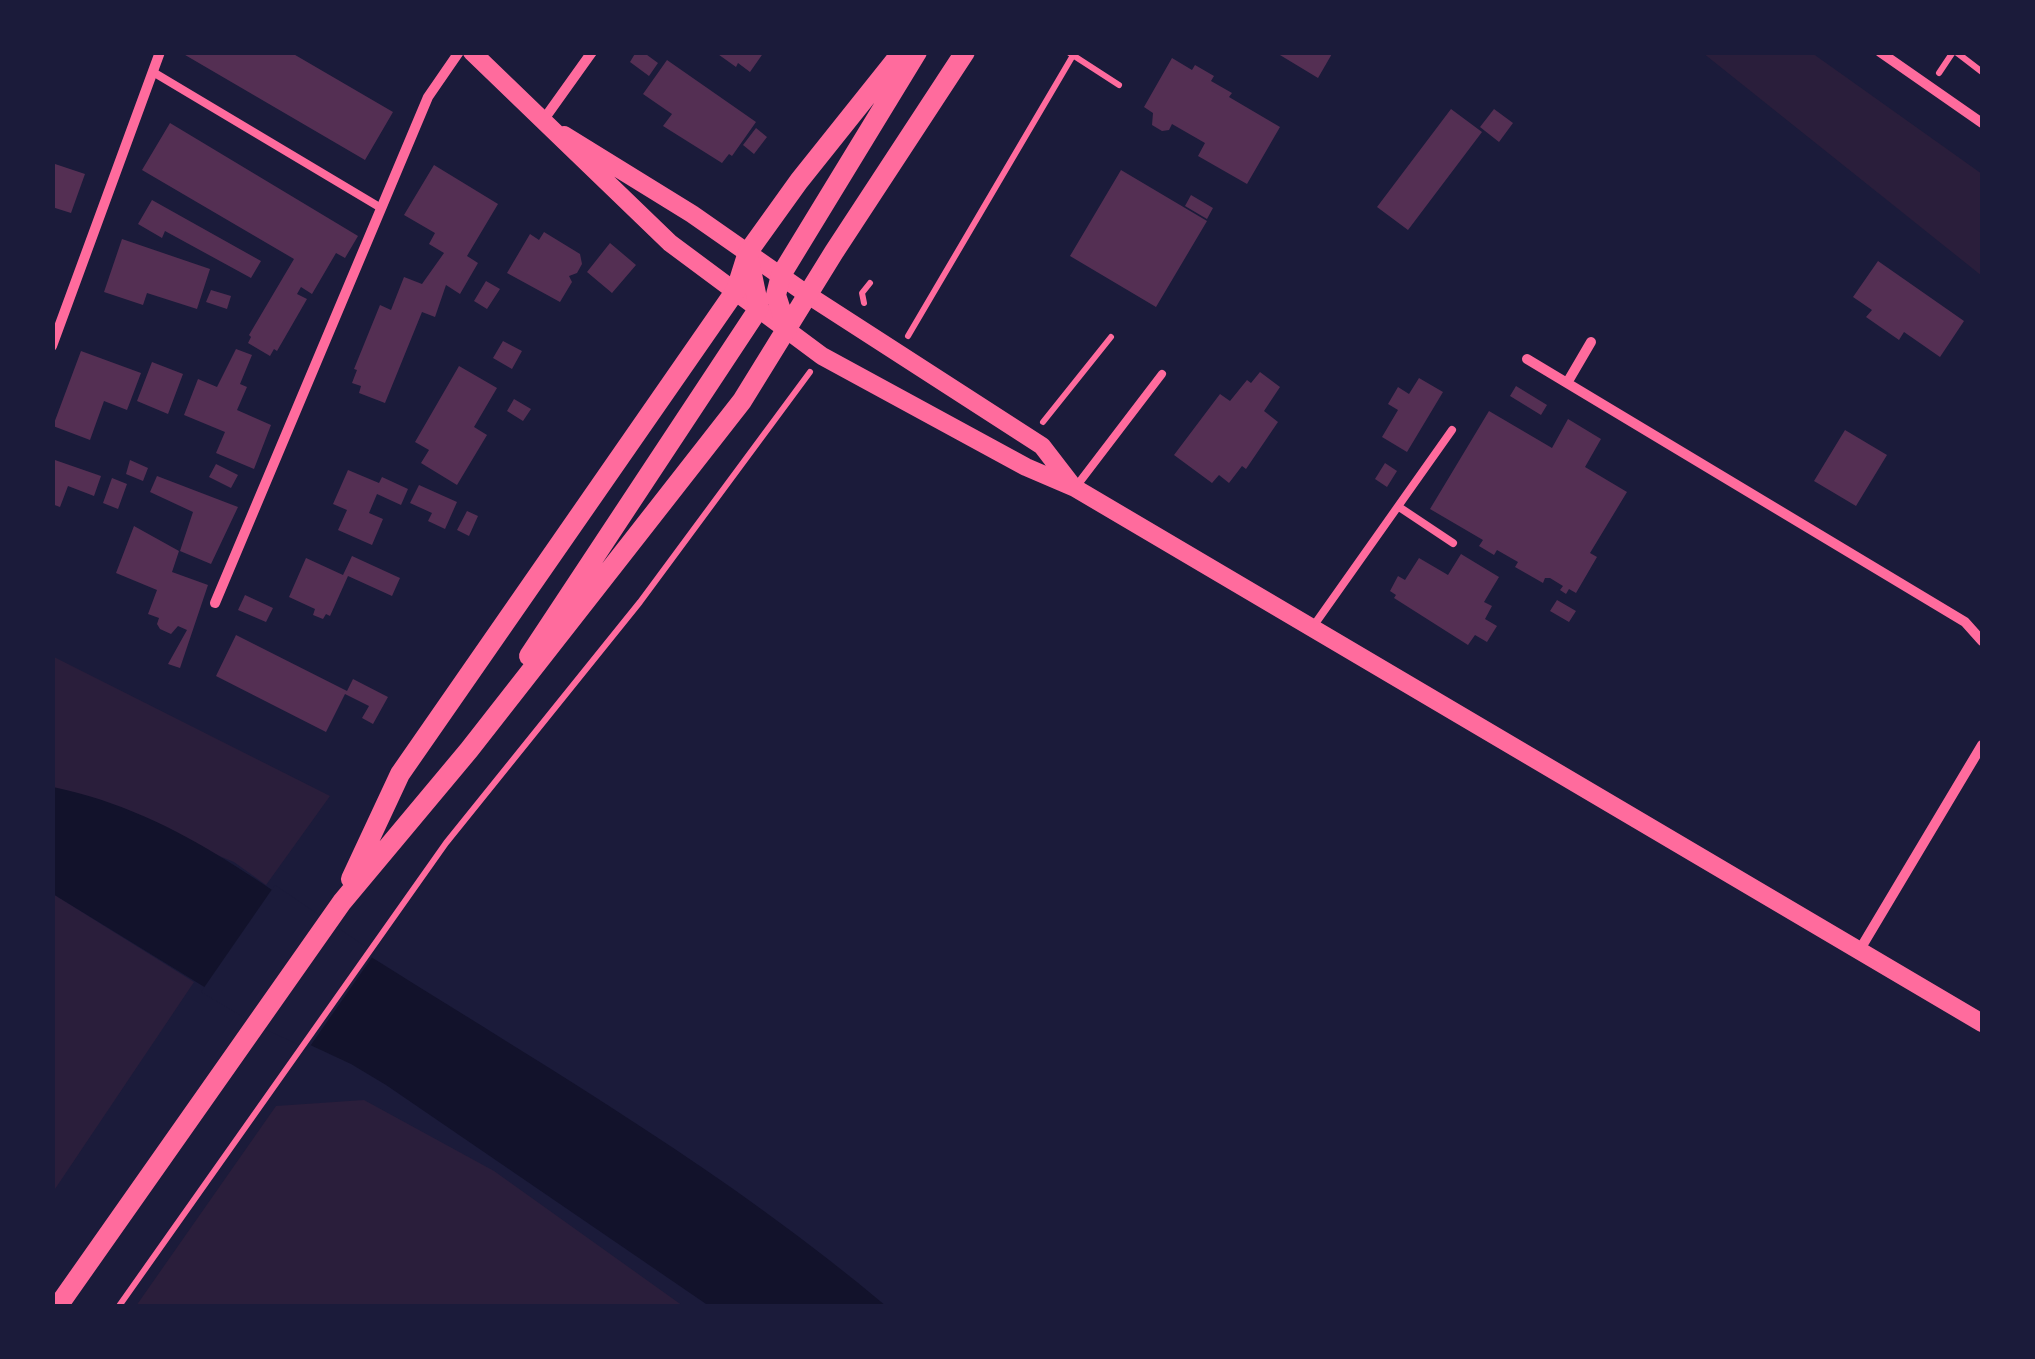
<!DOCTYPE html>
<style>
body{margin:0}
#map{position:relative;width:2035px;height:1359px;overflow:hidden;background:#1b1b3a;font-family:"Roboto Condensed",sans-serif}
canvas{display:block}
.frame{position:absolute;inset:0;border:55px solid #1b1b3a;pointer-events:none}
</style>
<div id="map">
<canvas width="2035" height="1359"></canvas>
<div class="frame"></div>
</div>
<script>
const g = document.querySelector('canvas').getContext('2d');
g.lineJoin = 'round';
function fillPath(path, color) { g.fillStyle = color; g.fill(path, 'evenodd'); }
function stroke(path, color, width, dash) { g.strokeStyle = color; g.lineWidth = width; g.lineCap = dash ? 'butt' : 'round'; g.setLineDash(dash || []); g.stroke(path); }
const green = new Path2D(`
 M1703,53H1812L1982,174V276Z
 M52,656L330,796L266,885L234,862L53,788Z
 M53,894L194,982L53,1192Z
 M364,1100L494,1171L683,1306H136L276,1106Z`);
const water = new Path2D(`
 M53,787C184,814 274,896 384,965C556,1073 731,1175 886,1306H709L386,1085L351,1064L263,1023L53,894Z`);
const pier = new Path2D(`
 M275,885L375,953L308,1049L260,1027L201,992Z`);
const building = new Path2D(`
 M180,52H290L393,112L365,160Z
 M636,52H643L658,63L649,76L630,62Z
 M715,52H764L750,72L738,63L736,67Z
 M1275,52H1333L1318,78Z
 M1172,58L1192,70L1195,65L1214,76L1211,81L1232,93L1229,97L1280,127L1247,184L1198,156L1205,143L1172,124L1169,130L1162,131L1152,125L1153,113L1144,107Z
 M667,60L756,122L732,156L729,154L722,163L663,126L672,114L643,94Z
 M1451,109L1482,132L1408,230L1377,207Z
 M1494,109L1513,123L1499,142L1480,127Z
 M170,123L358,236L345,258L336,253L312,294L301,287L297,294L307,299L277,351L274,349L270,356L248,343L251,337L249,335L294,259L142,170Z
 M756,128L767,137L754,154L743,145Z
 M52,163L85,174L71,213L52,207Z
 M434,165L498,204L467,256L478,263L460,294L446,285L435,317L422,312L385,403L359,393L361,386L352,383L357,370L354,369L380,305L391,310L404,277L422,284L444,253L429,244L435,233L404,215Z
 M1121,170L1207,221L1156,307L1070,256Z
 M1191,195L1213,208L1207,219L1185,206Z
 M152,200L261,261L251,278L165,231L162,238L138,224Z
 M544,232L580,254L582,264L577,273L569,276L572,282L560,302L507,273L530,234L539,240Z
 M122,239L210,269L197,309L147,293L143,305L104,292Z
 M610,243L636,265L612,293L587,272Z
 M1878,261L1964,321L1940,357L1904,332L1899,340L1866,317L1872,310L1853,297Z
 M486,281L500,289L487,309L474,301Z
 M211,290L231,296L227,309L206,302Z
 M503,341L522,351L512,369L493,358Z
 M236,349L252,355L240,384L247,387L237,410L271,425L254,469L216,453L225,432L184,415L198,379L217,387Z
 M81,351L141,373L127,410L104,401L90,440L53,426Z
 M152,362L183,374L168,414L137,401Z
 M459,366L497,388L474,427L487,435L457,485L421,463L429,450L415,442Z
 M1260,372L1280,387L1264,411L1278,422L1246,469L1242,466L1229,483L1219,475L1212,483L1174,455L1220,394L1230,401L1247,380L1251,383Z
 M1419,378L1443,392L1407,452L1382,437L1398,410L1388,404L1398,387L1409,394Z
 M1516,386L1547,405L1541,415L1510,396Z
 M514,399L531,409L523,421L507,411Z
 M1489,411L1552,448L1568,419L1601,439L1585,467L1627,492L1590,553L1597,557L1576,593L1569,589L1566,594L1560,590L1563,586L1550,578H1545L1543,583L1515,567L1518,562L1497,550L1494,555L1479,546L1483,540L1430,509Z
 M1845,430L1887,455L1856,506L1814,481Z
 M52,459L101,476L94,496L68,486L60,507L52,504Z
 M130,460L148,468L143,481L126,474Z
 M1385,463L1397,471L1387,487L1375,479Z
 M216,464L238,475L231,488L209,477Z
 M348,470L379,483L382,477L408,489L401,505L377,494L369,513L383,519L372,545L338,530L347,510L333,504Z
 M157,476L238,507L211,564L180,551L193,512L150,492Z
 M112,478L127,484L118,509L103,503Z
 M419,485L457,502L445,529L428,521L432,513L410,503Z
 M467,511L478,516L469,536L457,530Z
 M134,526L179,551L172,572L208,585L180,668L168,664L187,630L178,626L171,634L160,629L157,624L159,618L148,614L157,590L116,573Z
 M1461,554L1499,577L1484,602L1492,606L1485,619L1497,626L1487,642L1475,635L1468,645L1394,598L1396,595L1390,591L1398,576L1405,580L1419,558L1448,575Z
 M352,556L400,578L392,596L348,576L330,616L326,614L323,619L313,615L315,609L289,597L306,558L343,575Z
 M245,595L273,608L266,622L238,610Z
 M1557,600L1576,611L1569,622L1550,611Z
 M236,635L347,691L353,679L388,697L373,724L362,718L369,706L345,694L326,732L216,676Z`);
const path = new Path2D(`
 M1068,52L1119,85
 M1956,52L1982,72
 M1939,73L1953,52
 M864,303L862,293L870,283
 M908,336L1075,52
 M1043,422L1111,337
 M119,1306L446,843L640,602L810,372`);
const service = new Path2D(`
 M153,72L381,208
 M1075,488L1162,374
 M1399,507L1453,543
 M1312,628L1452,430`);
const minor = new Path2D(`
 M1880,52L1982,123
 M542,122L592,52
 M52,346L160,52
 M1527,359L1965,622L1982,641
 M1567,383L1591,342
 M215,603L428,97L459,52
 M1859,951L1982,745`);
const tertiary = new Path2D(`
 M472,52L670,243L822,356L1026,467L1075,488L1982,1023
 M564,135L692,214L808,295L1042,446L1072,485`);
const secondary = new Path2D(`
 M787,329L776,295L781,275L917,52
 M529,656L759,308L748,255
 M351,879L400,774L736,290L748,252L799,181L902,52
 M58,1306L342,902L469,750L742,401L834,252L965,52`);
fillPath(green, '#2a1e3b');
fillPath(water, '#12122b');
fillPath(pier, '#1b1b3a');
fillPath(building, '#542f53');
stroke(path, '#ff6b9d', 6);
stroke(service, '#ff6b9d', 8);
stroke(minor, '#ff6b9d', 10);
stroke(tertiary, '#ff6b9d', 18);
stroke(secondary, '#ff6b9d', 20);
</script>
